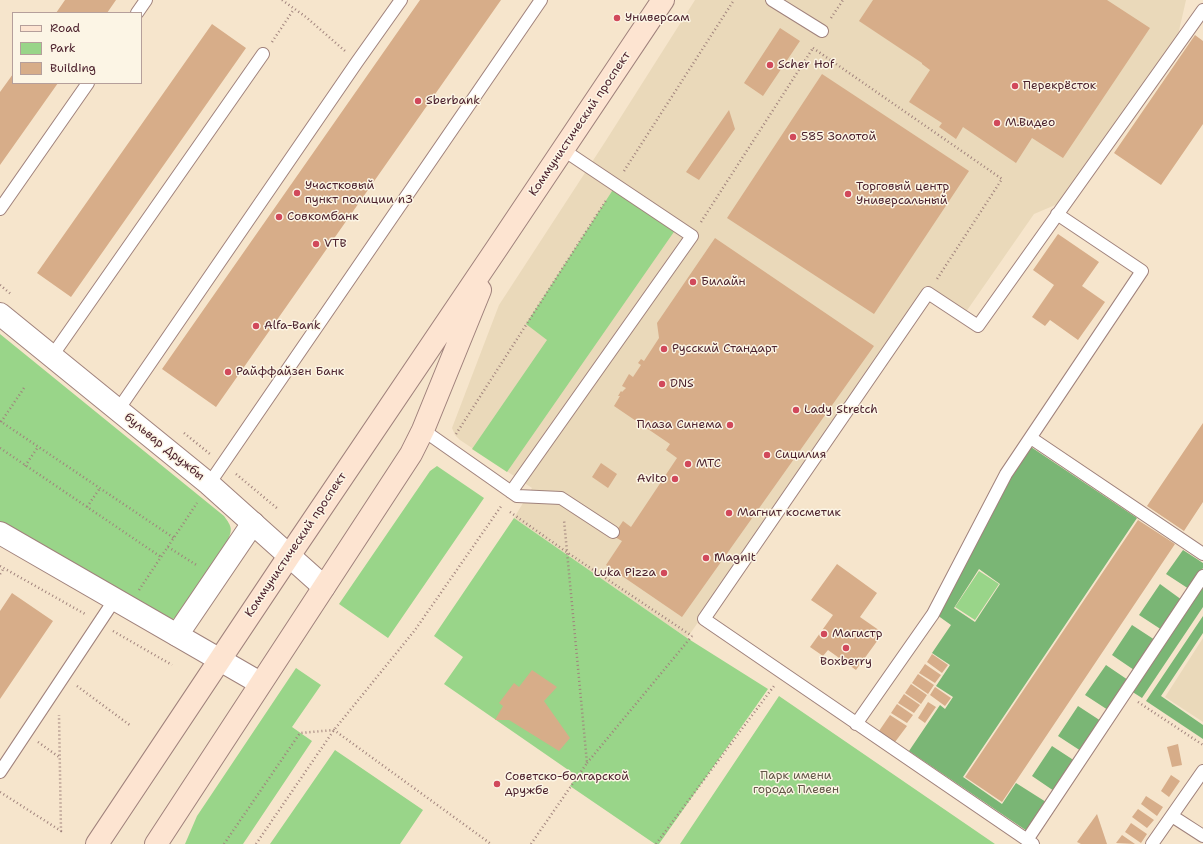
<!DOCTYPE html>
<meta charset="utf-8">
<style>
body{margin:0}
#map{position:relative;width:1203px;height:844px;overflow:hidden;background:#f6e5cc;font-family:"Shantell Sans",sans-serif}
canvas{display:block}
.legend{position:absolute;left:12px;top:12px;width:130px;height:72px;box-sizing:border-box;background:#fcf5e5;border:1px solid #b59f9b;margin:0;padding:5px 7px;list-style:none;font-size:12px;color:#4a1f2b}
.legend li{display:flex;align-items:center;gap:8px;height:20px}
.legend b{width:20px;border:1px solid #b59f9b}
</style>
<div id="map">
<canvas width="1203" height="844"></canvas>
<ul class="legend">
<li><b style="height:5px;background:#fde4d1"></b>Road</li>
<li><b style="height:11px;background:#99d589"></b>Park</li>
<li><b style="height:11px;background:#d7ad89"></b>Building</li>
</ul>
</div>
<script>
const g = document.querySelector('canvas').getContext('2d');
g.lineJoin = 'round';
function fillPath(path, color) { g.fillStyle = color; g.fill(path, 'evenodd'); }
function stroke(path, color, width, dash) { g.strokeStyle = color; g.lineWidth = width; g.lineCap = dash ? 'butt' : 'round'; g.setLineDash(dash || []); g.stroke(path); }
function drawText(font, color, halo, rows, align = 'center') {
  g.font = font + ' "Shantell Sans",sans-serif'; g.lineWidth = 3; g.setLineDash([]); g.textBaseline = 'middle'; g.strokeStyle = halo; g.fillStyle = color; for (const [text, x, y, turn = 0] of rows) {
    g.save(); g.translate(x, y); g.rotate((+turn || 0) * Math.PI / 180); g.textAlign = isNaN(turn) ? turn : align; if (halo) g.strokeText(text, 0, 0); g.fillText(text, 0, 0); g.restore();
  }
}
const built = new Path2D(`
 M695,0H1186L1178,35L1067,200L1034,214L961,319L926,297L687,638L514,518L532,488L460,440L455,435L452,428L499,305L605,142Z
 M1203,638V722L1165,697Z`);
const green = new Path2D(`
 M616,185L678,226L507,472L472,449L547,340L526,324Z
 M0,334L224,516C232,527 233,529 227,542L179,614L173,619L168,620L0,526Z
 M437,466L484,498L388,638L339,604L430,471Z
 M514,518L687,638L768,689L659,844H655L570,786L577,776L444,684L463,657L434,636Z
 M979,571L999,584L975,620L955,607Z
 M296,668L321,685L292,727L312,741L243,844H185L197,816Z
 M779,696L995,844H680Z
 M335,750L423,810L400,844H270Z`);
const forest = new Path2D(`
 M1031,447L1137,518L963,777L1002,804L1016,783L1046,802L1027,831L909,751L940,705L945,709L953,697L936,686L950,665L932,653L951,625L937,615L1011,477ZM979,569L1000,584L975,622L954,608Z
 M1183,550L1203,563V568L1189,589L1166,574Z
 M1160,584L1182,600L1162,630L1139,615Z
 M1203,585V607L1142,698L1131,691Z
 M1203,616V633L1161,696L1203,725V739L1146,701Z
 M1132,625L1155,640L1134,670L1112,655Z
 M1106,665L1128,680L1108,710L1085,695Z
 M1078,706L1101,721L1081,751L1058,736Z
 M1052,746L1075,761L1054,791L1032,776Z`);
const building = new Path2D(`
 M65,0H116L107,13H56Z
 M420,0H501L216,407L162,369Z
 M873,0H1107L1150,28L1063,158L1032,138L1016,163L963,127L956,139L939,127L942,123L909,102L930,70L922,64V63L859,21Z
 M212,24L246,48L71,297L37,273Z
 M780,28L800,41L763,96L744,83Z
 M1195,35L1203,41V124L1161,185L1114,153Z
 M13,74V83H58L0,165V92Z
 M822,74L969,171L874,314L727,218Z
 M729,110L735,129L699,180L686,172Z
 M1058,234L1099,262L1082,286L1105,302L1078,340L1050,320L1045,326L1032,317L1054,285L1033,270Z
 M715,238L874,346L682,617L606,565L622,541L613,536L623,521L631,527L677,458L666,450L670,444L614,406L620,396H618L621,391L622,392L626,388L622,386L629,374L633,377L641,365L638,363L641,359L644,361L659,338L657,323Z
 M1203,423V502L1184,531L1147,506Z
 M601,463L617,474L608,488L592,477Z
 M1138,520L1175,544L1002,802L965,777Z
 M837,564L877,593L860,617L883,633L856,670L828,650L823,656L810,647L833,615L811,600Z
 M12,593L53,621L0,699V611Z
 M932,654L948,665L942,673L927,662Z
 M925,664L941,675L935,683L919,673Z
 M532,670L557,687L544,701L570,738L559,751L509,720H495L503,706L499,703L514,683L519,687Z
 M918,674L934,685L928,694L912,683Z
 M911,684L927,695L921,704L905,693Z
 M935,687L951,698L945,706L930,695Z
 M904,694L920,705L914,713L898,703Z
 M928,702L936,707L925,723L918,718Z
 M897,704L913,715L907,723L891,713Z
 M890,715L907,726L895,742L879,731Z
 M1178,744L1182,765L1172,767L1167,747Z
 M1171,775L1180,781L1169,797L1161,791Z
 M1146,796L1163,807L1157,816L1141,804Z
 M1138,809L1154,820L1147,828L1132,817Z
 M1097,814L1107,844H1081L1077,842Z
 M1131,823L1147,834L1141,843L1125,832Z
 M1122,835L1135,844L1116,843Z`);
const path = new Path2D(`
 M282,0L306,17L345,51
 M831,18L843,0
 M272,42L294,9
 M813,48L1002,179L937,279
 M624,171L734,0
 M701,222L813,48
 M0,285L12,295
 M0,421L174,538
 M1,422L24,388
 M184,433L210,454
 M456,434L607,199
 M0,448L161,557
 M25,466L38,447
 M236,474L278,509
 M87,507L100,488
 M510,512L568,553L692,636
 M168,547L198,566
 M0,566L85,614
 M0,574L4,568
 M139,590L197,503
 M113,631L172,665
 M77,686L131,726
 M1138,702L1203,745
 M38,742L59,757
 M587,763L692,636
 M0,792L61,831L59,715
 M224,844L300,733L334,730L491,844
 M256,844L334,730L415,630L502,505
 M531,844L587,763L564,520
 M656,844L774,686`);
const service = new Path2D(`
 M772,0L822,31
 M137,13L146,0
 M0,209L88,83
 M52,356L263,54
 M118,410L357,62L401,0
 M423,430L517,496L561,498L613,532
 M1031,438L1203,554
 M209,484L541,0
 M511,492L692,236L562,149
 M856,724L933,614L1006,474L1142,271L1057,214
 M0,772L115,599
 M1172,816L1203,836
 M1027,840L1203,576
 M1033,844L704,619L928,293L978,326L1203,10
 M1152,844L1203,771`);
const minor = new Path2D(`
 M177,635L253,523`);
const tertiary = new Path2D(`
 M0,314L209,484L324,587
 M0,533L260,683`);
const secondary = new Path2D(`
 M97,844L289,556L497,248L663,0
 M156,844L411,454L423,430L480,290`);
const markers = [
 [617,18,4,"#d1495b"],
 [770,65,4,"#d1495b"],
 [1015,86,4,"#d1495b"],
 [418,101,4,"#d1495b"],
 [997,123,4,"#d1495b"],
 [793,137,4,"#d1495b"],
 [297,193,4,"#d1495b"],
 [848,194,4,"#d1495b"],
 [279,217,4,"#d1495b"],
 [316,244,4,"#d1495b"],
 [693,282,4,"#d1495b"],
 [256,326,4,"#d1495b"],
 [664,349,4,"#d1495b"],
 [228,372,4,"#d1495b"],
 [662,384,4,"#d1495b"],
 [796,410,4,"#d1495b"],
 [730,425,4,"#d1495b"],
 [767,455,4,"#d1495b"],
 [688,464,4,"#d1495b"],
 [675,479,4,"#d1495b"],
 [729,513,4,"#d1495b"],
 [706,558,4,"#d1495b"],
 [664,573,4,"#d1495b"],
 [824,634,4,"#d1495b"],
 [846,648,4,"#d1495b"],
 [497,784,4,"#d1495b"]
];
const poiNames = [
 ["Универсам",625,18],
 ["Scher Hof",778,65],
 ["Перекрёсток",1023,86],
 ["Sberbank",426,101],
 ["М.Видео",1005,123],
 ["585 Золотой",801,137],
 ["Участковый",305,186],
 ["пункт полиции n3",305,200],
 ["Торговый центр",856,187],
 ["Универсальный",856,201],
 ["Совкомбанк",287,217],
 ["VTB",324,244],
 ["Билайн",701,282],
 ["Alfa-Bank",264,326],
 ["Русский Стандарт",672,349],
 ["Райффайзен Банк",236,372],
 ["DNS",670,384],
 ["Lady Stretch",804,410],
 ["Плаза Синема",722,425,"right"],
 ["Сицилия",775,455],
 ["МТС",696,464],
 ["Avito",667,479,"right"],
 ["Магнит косметик",737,513],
 ["Magnit",714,558],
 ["Luka Pizza",656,573,"right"],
 ["Магистр",832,634],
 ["Boxberry",846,662,"center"],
 ["Советско-болгарской",505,777],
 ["дружбе",505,791]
];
const streetNames = [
 ["Коммунистический проспект",580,124,-56],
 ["бульвар Дружбы",164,447,39],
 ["Коммунистический проспект",296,545,-56]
];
const parkNames = [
 ["Парк имени",796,776],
 ["города Плевен",796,790]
];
fillPath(built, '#ead9ba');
fillPath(green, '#99d589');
fillPath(forest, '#7ab675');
fillPath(building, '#d7ad89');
stroke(service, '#a0827c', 14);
stroke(minor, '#a0827c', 24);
stroke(tertiary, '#a0827c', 24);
stroke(secondary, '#a0827c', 24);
stroke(path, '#a0827c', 2.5, [1, 3]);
stroke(service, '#fff', 12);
stroke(minor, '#fff', 22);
stroke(tertiary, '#fff', 22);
stroke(secondary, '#fde4d1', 22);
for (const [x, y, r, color] of markers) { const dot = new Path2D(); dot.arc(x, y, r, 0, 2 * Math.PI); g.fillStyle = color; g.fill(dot); stroke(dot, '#fcf5e5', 1.5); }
drawText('12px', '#4a1f2b', '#fcf5e5', poiNames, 'left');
drawText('12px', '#4a1f2b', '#fcf5e5', streetNames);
drawText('12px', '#625647', '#fcf5e5', parkNames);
</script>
